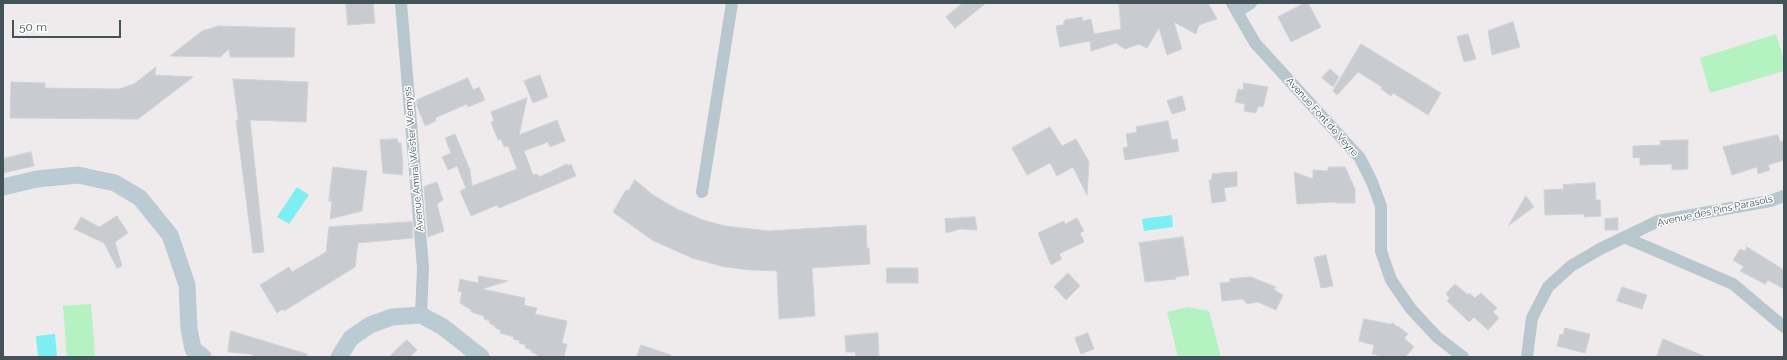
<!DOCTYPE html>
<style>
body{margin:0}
#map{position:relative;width:1787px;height:360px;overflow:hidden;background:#efebec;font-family:Raleway,sans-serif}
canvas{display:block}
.frame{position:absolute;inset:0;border:4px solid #43535a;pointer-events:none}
.scale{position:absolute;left:12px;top:20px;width:109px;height:18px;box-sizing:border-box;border:2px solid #43535a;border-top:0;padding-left:5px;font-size:12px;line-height:14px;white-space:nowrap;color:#43535a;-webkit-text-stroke:3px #fff;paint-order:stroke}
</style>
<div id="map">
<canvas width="1787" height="360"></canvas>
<div class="frame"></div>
<div class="scale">50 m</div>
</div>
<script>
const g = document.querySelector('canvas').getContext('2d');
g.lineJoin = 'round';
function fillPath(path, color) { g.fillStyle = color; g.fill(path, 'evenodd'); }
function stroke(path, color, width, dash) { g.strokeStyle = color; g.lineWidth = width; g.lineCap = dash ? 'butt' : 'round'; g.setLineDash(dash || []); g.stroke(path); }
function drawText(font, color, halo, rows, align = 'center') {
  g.font = font + ' Raleway,sans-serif'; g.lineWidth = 3; g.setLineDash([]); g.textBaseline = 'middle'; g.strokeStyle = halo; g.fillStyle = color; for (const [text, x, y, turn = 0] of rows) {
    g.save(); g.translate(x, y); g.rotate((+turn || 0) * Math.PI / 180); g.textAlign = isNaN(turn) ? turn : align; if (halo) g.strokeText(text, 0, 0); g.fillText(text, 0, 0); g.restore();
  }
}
const green = new Path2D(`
 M1776,34L1784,59V71L1710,93L1700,58Z
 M91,304L95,357H67L63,306Z
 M1187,307L1209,311L1221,357H1178L1167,312Z`);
const water = new Path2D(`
 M297,187L309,195L289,224L277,217Z
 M1172,215L1173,227L1144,231L1142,219Z
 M55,334L57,357H38L36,336Z`);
const building = new Path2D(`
 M346,3H373L375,23L348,25Z
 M963,3H986L955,28L946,17Z
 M1124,3H1208L1217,19L1199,25L1196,34L1174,22L1182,49L1167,55L1159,28L1147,48L1139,44L1125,49L1116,43L1091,51L1090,41L1060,47L1056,26L1063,25L1065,20L1082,17L1083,21L1091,19L1094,34L1121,29L1119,5Z
 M1305,3H1308L1321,27L1291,42L1278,17Z
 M1513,22L1520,47L1492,55L1488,31Z
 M219,26L295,28L294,57H230L229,49L220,57L170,56L202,31Z
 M1468,34L1476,59L1464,62L1457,37Z
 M1361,44L1441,93L1428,115L1393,93L1391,96L1381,89L1382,87L1358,72L1337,95L1333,91Z
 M156,67L155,75L193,77L138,119L10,118L11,82L45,83V88L119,89L134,84Z
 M1330,69L1339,77L1333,87L1322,78Z
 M540,75L548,97L533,103L524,81Z
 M468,78L473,90L479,87L485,100L468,107L467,104L435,118L436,121L425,126L417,106V100Z
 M233,79L308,82L306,122L250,120L264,252L253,253L236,120H238Z
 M1244,83L1268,87L1263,107L1258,106L1256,113L1244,111L1245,104L1235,102L1238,89L1243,90Z
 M1182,96L1186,110L1172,114L1167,101Z
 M527,98L519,135L557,120L565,141L550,147L548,142L524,151L533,175L538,174L539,177L567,164L568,166L571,164L576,176L499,208L497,205L471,216L460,191L466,188L457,166L448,170L442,157L451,153L445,138L455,134L470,170L472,186L517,169L508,146L504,147L501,139L498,140L491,122L494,121L491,112Z
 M1168,121L1172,140L1177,139L1179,151L1125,160L1123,148L1128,147L1126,134L1137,132L1136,127Z
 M1050,127L1062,146L1076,139L1089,162L1087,195L1073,167L1057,176L1050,163L1027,175L1012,148Z
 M1778,135L1780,142L1784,141V160L1768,165L1770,170L1758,174L1757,167L1732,175L1723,147Z
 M397,139L398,143H401L403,165L402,175L383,173L380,140Z
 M1678,140H1688V169L1672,170V164L1640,165V157L1633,158V146L1661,145L1660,141Z
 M31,152L34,166L3,173V159Z
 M333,167L367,171L362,211L330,219L332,201H329Z
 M1329,167H1345L1355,189V203H1336V202L1297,204L1294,172L1313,179V170L1327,171Z
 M1237,172V186L1224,188L1226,201L1212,203L1209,180H1212V174Z
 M635,180L653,195L677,209L703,220L725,226L769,231L866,225L867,248H869L870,264L812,268L815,316L779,319L777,271L751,270L725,267L692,258L652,240L613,212L626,190L628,191Z
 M437,182L443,200L437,204L444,231L428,237L424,187Z
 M1595,183L1596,200H1600L1601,216L1584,217V214L1545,215L1544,190L1564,189L1563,185Z
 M1526,196L1534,207L1509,225Z
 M117,216L128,233L115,242L122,266L117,268L104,243L74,229L81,217L99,227Z
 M975,217L977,230L960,229L946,233L945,219Z
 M1077,218L1084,231L1080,233L1084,242L1059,254L1062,259L1051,265L1038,233L1064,221L1065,224Z
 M1618,218V230H1605V219Z
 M412,222L413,238L358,243L355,267L284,311L283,309L277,313L260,285L289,267L292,272L326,252L329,227Z
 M1183,237L1189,275L1176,277V279L1145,282L1139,243Z
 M1747,247L1784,270V289L1768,280L1765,284L1740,271L1744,267L1733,260L1740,249L1745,251Z
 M1326,255L1333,286L1321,288L1314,258Z
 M887,268H918V283H887Z
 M1068,273L1080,286L1066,300L1054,287Z
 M479,276L508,281L482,289L525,298L524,305L537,308L535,314L567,321L562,343L567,344L564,357H539L536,354L531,352L532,350L525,348L526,345L519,343L520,341L513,339L514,337L500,333L501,330L495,328V326L489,323L490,321L484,319V316L471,312V310L460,303L462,292L458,291L460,279L478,283Z
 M1251,277L1276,287L1274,290L1283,295L1276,310L1258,302L1247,304L1243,299L1222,301L1220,283L1230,282V279Z
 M1455,284L1468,295L1469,293L1475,298L1481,293L1497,308L1493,312L1499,318L1488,330L1474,317L1469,322L1447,301L1450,298L1446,294Z
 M1622,287L1647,295L1642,309L1617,301Z
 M1364,319L1390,324L1393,323L1397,327L1398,326L1408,334L1404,338L1414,347L1405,357H1385L1372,354L1374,345L1359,341Z
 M1565,328L1590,334L1585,353L1557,346L1560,334L1563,335Z
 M231,331L307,354L306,357H258L250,354L228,352Z
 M878,333L879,357H856L855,352H846L845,336Z
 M1088,333L1094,349L1081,354L1075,338Z
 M1663,339L1706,357H1657Z
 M407,340L417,350L410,357H389Z
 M641,345L671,355V357H637Z`);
const street = new Path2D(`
 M401,3L423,268L421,315
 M1232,3L1255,43L1360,158L1372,182L1381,206V251L1391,280L1411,309L1437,337L1463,357
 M1237,12L1251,3
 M702,192L732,3
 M1624,237L1733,284L1784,327
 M1527,357L1532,318L1548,287L1571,266L1600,249L1658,221L1770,201L1784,196`);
const secondary = new Path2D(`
 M3,187L37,179L78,175L115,183L140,198L170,235L187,285L189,329L193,349L203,357
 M339,357L351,338L370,325L392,317L421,315L443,327L481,357`);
const streetNames = [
 ["Avenue Font de Veyre",1322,117,48],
 ["Avenue Amiral Wester Wemyss",414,159,-95],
 ["Avenue des Pins Parasols",1715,211,-12]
];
fillPath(green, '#b4f2c1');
fillPath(water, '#7deef2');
fillPath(building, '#c8ccd1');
stroke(building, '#cfd3d8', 1);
stroke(street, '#b8c7cd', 12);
stroke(secondary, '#bacbd4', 17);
drawText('10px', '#43535a', '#fff', streetNames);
</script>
